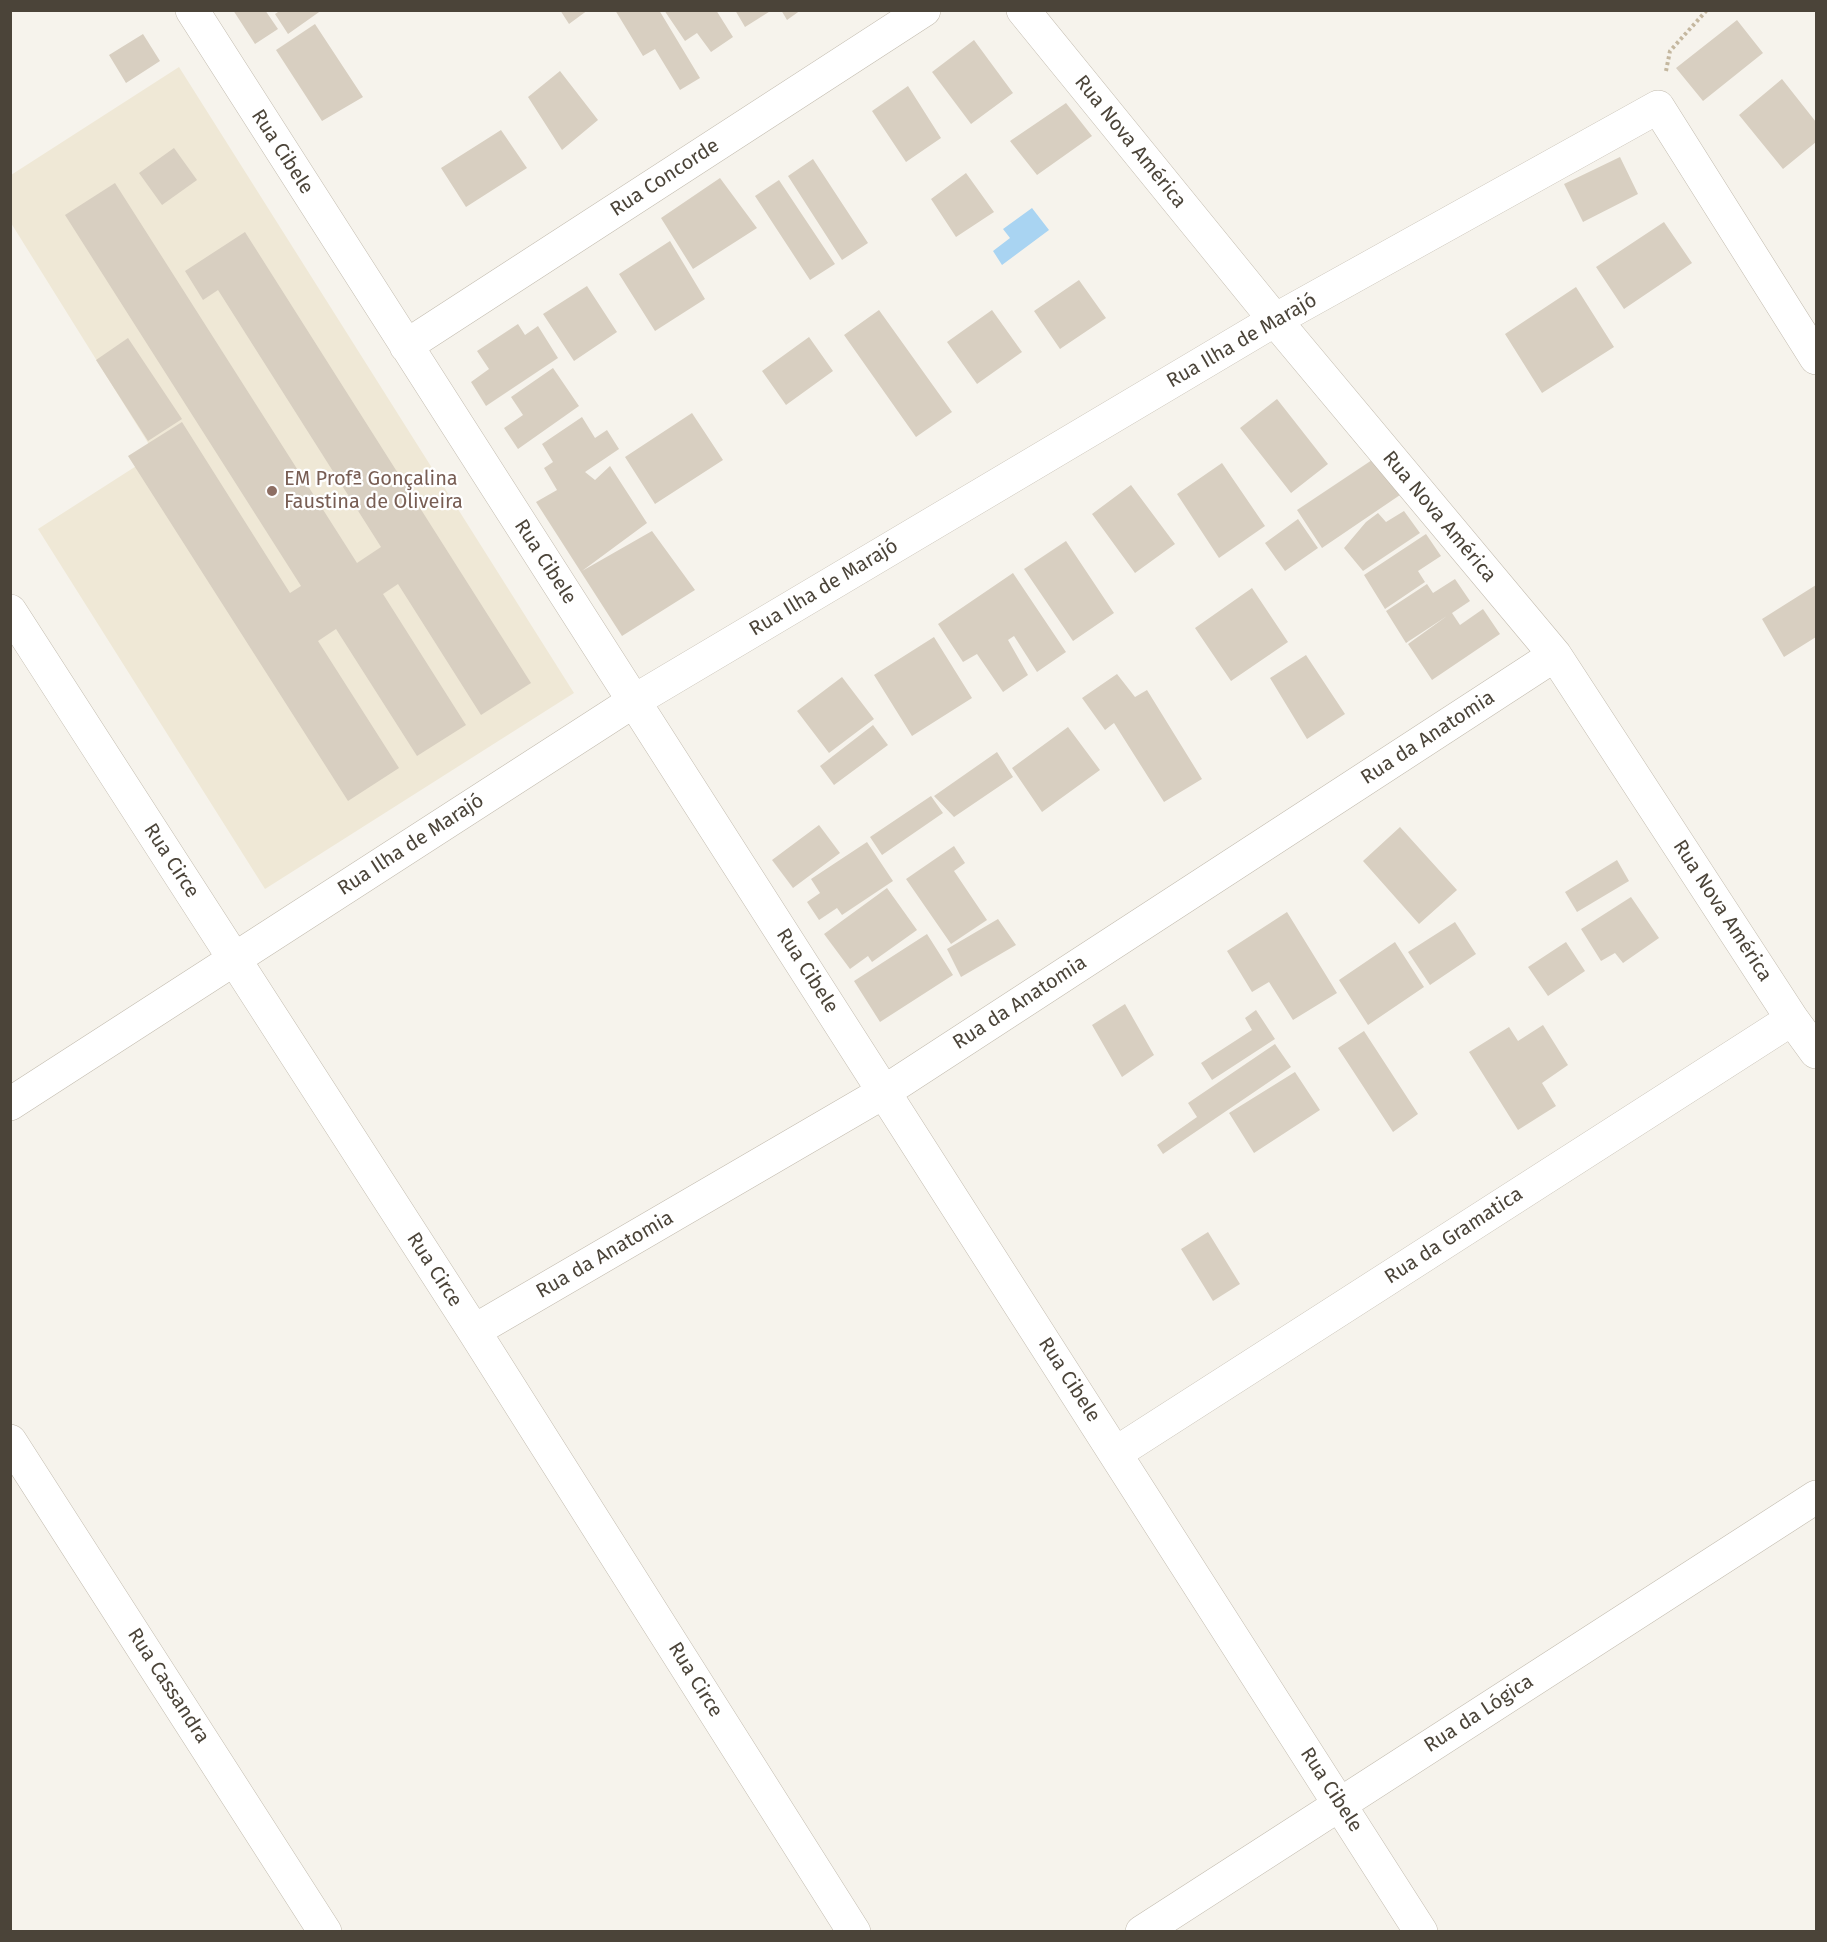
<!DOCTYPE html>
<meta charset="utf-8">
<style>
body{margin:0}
#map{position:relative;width:1827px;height:1942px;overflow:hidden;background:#f6f3ec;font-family:"Fira Sans",sans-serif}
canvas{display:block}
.frame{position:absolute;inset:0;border:12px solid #4b4439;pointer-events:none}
</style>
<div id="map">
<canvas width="1827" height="1942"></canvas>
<div class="frame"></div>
</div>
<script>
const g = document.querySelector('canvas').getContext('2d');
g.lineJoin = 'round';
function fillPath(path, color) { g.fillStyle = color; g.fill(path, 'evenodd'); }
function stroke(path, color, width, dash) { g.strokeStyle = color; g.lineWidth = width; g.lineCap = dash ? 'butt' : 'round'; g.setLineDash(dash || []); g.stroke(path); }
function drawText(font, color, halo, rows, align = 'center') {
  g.font = font + ' "Fira Sans",sans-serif'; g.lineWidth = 4.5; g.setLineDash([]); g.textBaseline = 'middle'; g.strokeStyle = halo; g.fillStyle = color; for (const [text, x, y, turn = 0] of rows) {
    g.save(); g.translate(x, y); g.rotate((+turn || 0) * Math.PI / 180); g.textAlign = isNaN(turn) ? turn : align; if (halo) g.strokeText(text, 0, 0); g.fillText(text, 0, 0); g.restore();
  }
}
const education = new Path2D(`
 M179,67L574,693L265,889L38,529L155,454L11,223V175Z`);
const water = new Path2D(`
 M1032,208L1049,230L1002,265L993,251L1010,238L1003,229Z`);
const building = new Path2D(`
 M233,10H265L278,29L255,44Z
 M281,10H322L288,34L275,14Z
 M560,10H588L569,24Z
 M615,10H659L700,78L680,90L655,49L643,56Z
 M664,10H716L733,37L711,52L697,33L685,41Z
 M735,10H772L745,27Z
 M781,10H801L787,20Z
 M1737,20L1763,53L1703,101L1676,68Z
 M315,24L363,97L322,121L276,50Z
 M143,34L160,61L126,83L109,55Z
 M974,40L1013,93L971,124L932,72Z
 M560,71L598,120L562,150L528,97Z
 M1782,79L1816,122V142L1783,169L1739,115Z
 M908,86L941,138L906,162L872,111Z
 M1066,103L1092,136L1037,175L1010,141Z
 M501,130L527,168L466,207L441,168Z
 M174,148L197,180L162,205L139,173Z
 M1620,157L1638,194L1583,222L1564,184Z
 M813,159L868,243L842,260L788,176Z
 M966,173L994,212L956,237L931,199Z
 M720,178L757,228L693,269L661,218Z
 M779,180L835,264L810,280L755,196Z
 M115,183L357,563L381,547L218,290L203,300L185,271L245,232L531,683L481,715L398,584L383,594L466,725L417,756L336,629L318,641L399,768L348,801L128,456L182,422L290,593L301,586L65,215Z
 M1664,222L1692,263L1624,309L1596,267Z
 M670,241L705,299L655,331L619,274Z
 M1079,280L1106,318L1060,349L1034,311Z
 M587,286L617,332L574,361L543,314Z
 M1576,287L1614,347L1542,393L1505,334Z
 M879,310L952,412L916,437L844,335Z
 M992,310L1022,352L977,384L947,342Z
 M518,324L525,335L538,326L558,358L486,406L471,382L489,369L477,351Z
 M809,337L833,371L786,405L762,371Z
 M128,338L182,419L148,441L96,360Z
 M553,368L579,406L518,449L504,428L523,415L511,397Z
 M1277,399L1328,464L1291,493L1240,428Z
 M692,413L723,460L655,504L625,457Z
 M582,417L595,438L607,430L619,449L585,472L595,480L610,466L647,523L582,571L652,531L695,590L622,636L536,502L557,490L544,468L553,462L542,444Z
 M1375,458L1400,495L1322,548L1297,510Z
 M1222,463L1265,526L1219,558L1177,494Z
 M1131,485L1175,544L1135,573L1092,514Z
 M1404,511L1420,533L1363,571L1344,548L1366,522L1378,513L1386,522Z
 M1298,519L1318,548L1285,571L1265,543Z
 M1426,534L1441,556L1418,571L1425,582L1385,609L1364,575Z
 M1066,541L1114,613L1073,641L1024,569Z
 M1013,573L1066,652L1037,672L1014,636L1008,640L1028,675L1003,692L977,654L963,662L938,624Z
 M1455,579L1470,601L1452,613L1460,625L1483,609L1500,634L1432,680L1408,644L1447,616L1406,643L1386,611L1427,584L1433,593Z
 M1816,585V637L1784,657L1762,619Z
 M1252,588L1288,642L1231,681L1195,628Z
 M934,637L972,698L912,736L874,675Z
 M1306,655L1345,714L1307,739L1270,678Z
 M1117,674L1135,697L1147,690L1202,779L1164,802L1114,723L1105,730L1082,698Z
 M842,677L874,719L829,753L797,711Z
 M873,725L888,745L834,785L820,766Z
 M1068,727L1100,770L1042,812L1012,768Z
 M997,752L1013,777L954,817L934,796Z
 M931,796L943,813L882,855L870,837Z
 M819,825L840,853L793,888L772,860Z
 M1400,827L1457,890L1419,924L1363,861Z
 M867,842L893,881L842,915L837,908L819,920L807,902L820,893L811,879Z
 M954,846L965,863L954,871L987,920L951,944L906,879Z
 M1617,860L1629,881L1577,912L1565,892Z
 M887,888L917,930L872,962L868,956L850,969L824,934Z
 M1631,897L1659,938L1623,963L1615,953L1601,961L1581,929Z
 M1287,912L1337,993L1293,1020L1269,982L1252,992L1227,951Z
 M998,919L1016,945L961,977L947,949Z
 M1455,922L1476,954L1430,985L1408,952Z
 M927,934L953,975L880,1022L854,981Z
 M1395,942L1424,987L1368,1025L1339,980Z
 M1566,942L1585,971L1548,996L1528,967Z
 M1125,1004L1154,1055L1122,1077L1092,1025Z
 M1256,1010L1275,1039L1212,1080L1201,1063L1252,1030L1245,1018Z
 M1543,1025L1568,1065L1542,1083L1556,1106L1518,1130L1469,1052L1509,1027L1518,1041Z
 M1364,1031L1418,1114L1393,1132L1338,1048Z
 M1275,1044L1291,1067L1163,1154L1157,1145L1197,1117L1188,1103Z
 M1295,1072L1320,1110L1254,1153L1229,1113Z
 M1208,1232L1240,1284L1213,1301L1181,1249Z`);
const path = new Path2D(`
 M1666,71L1670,51L1707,10`);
const street = new Path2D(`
 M192,10L1421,1932
 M1023,10L1275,320L1555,655L1792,1019L1816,1052
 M406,346L924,10
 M10,611L474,1331L854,1932
 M10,1104L634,701L1275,320L1658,107L1816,358
 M474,1331L884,1092L1555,655
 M10,1441L325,1932
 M1116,1453L1792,1019
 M1142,1932L1816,1497`);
const markers = [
 [272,491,6,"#8d6e63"]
];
const streetNames = [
 ["Rua Nova América",1130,142,51],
 ["Rua Cibele",282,152,57],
 ["Rua Concorde",665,178,-33],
 ["Rua Ilha de Marajó",1242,341,-30],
 ["Rua Nova América",1439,517,50],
 ["Rua Cibele",545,562,57],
 ["Rua Ilha de Marajó",824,588,-31],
 ["Rua da Anatomia",1428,738,-33],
 ["Rua Ilha de Marajó",411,845,-33],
 ["Rua Circe",171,861,57],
 ["Rua Nova América",1722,911,57],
 ["Rua Cibele",807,971,57],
 ["Rua da Anatomia",1020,1003,-33],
 ["Rua da Gramatica",1454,1236,-33],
 ["Rua da Anatomia",605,1255,-30],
 ["Rua Circe",434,1270,57],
 ["Rua Cibele",1069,1380,57],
 ["Rua Circe",695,1680,58],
 ["Rua Cassandra",168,1686,57],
 ["Rua da Lógica",1479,1714,-33],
 ["Rua Cibele",1331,1790,57]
];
const educationNames = [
 ["EM Profª Gonçalina",284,479],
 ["Faustina de Oliveira",284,502]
];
fillPath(education, '#efe8d6');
fillPath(water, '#a9d4f2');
fillPath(building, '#d8cfc1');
stroke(street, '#c2bbae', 34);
stroke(path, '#c4b79f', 4, [3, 3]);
stroke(street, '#fff', 33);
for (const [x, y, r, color] of markers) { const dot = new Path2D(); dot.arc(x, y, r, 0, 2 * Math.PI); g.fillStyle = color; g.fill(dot); stroke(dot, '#fff', 2); }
drawText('20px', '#4b4439', '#fff', streetNames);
drawText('20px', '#785e54', '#fff', educationNames, 'left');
</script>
